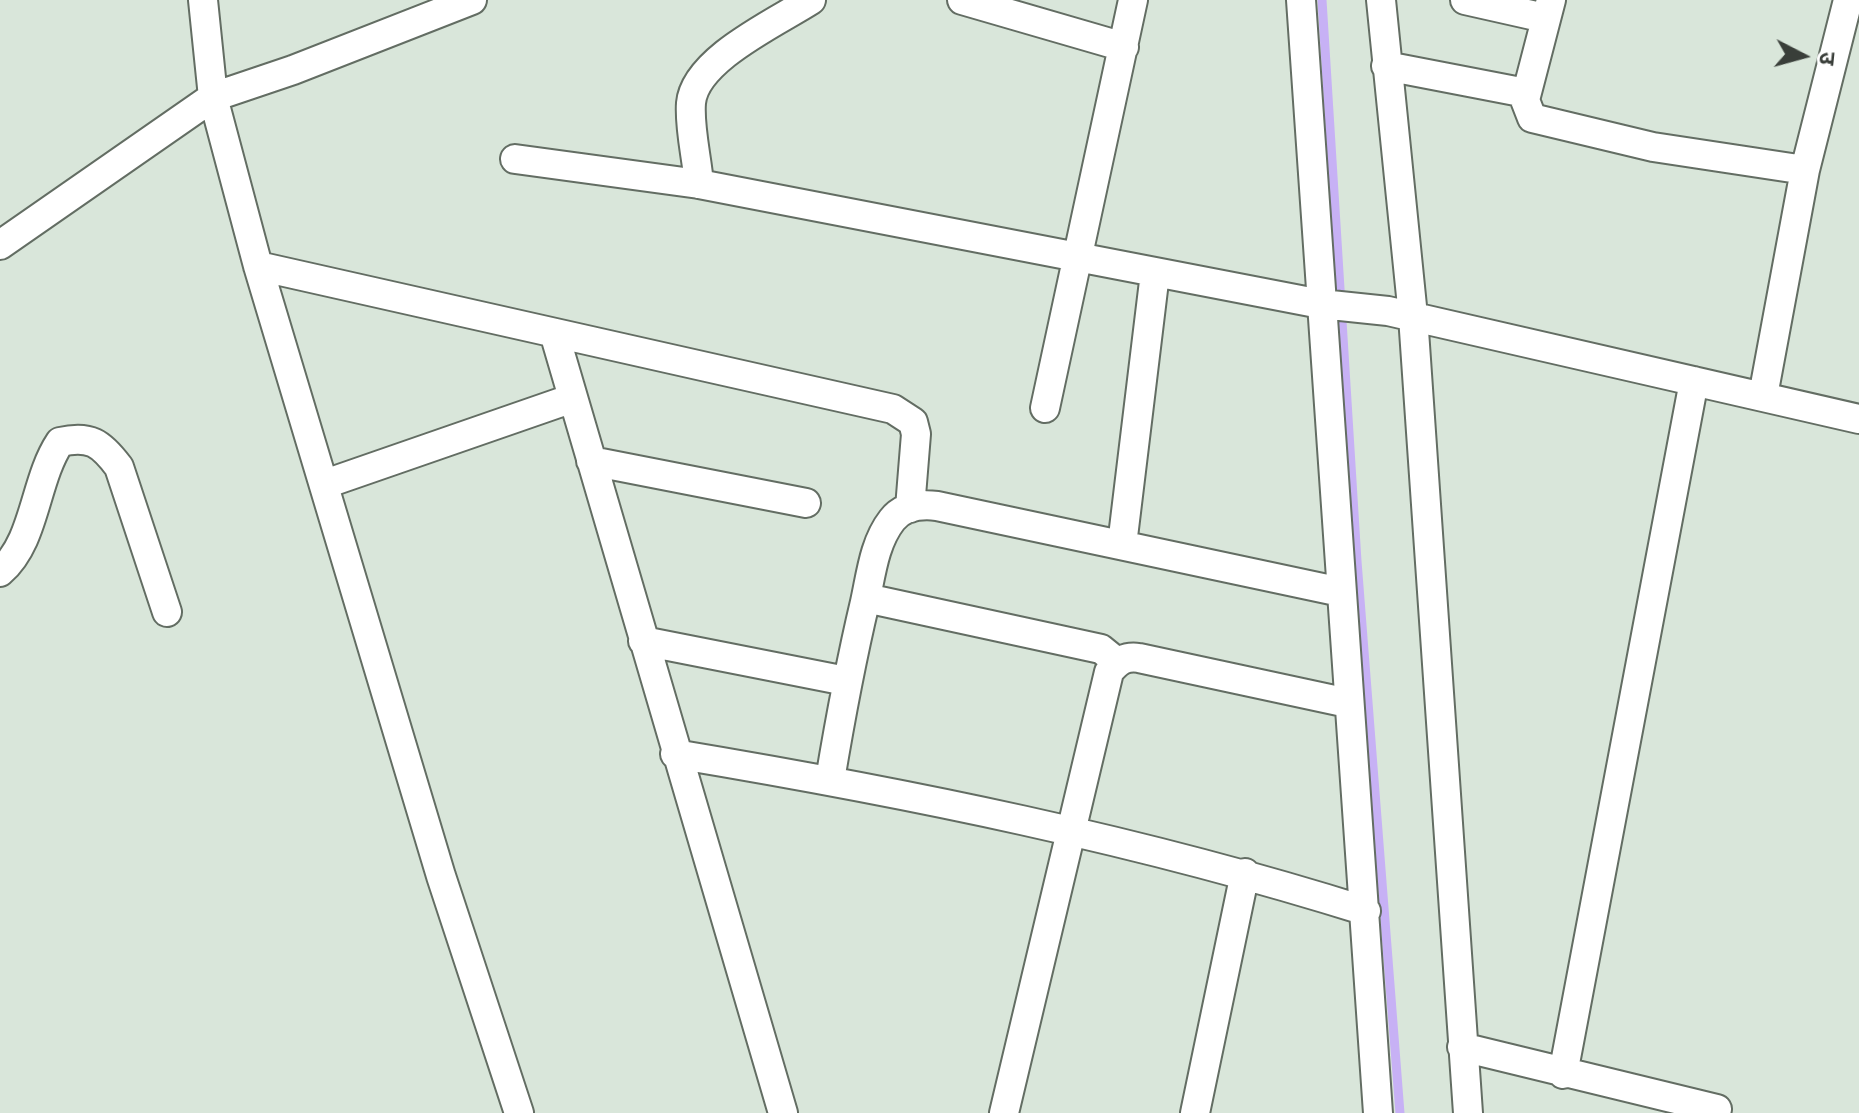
<!DOCTYPE html>
<meta charset="utf-8">
<style>
body{margin:0}
#map{position:relative;width:1859px;height:1113px;overflow:hidden;background:#d9e6da;font-family:"Fira Sans Condensed","Noto Sans Devanagari",sans-serif}
canvas{display:block}
.north{position:absolute;left:1763px;top:16px;width:80px;height:80px;-webkit-text-stroke:6px #fff;paint-order:stroke;rotate:96deg;font-size:22px;font-weight:700;line-height:32px;text-align:center;color:#393e39}
.north::after{content:'';display:block;margin:auto;width:28px;height:36px;background:#393e39;clip-path:polygon(50% 0,100% 100%,50% 72%,0 100%)}
</style>
<div id="map">
<canvas width="1859" height="1113"></canvas>
<div class="north">उ</div>
</div>
<script>
const g = document.querySelector('canvas').getContext('2d');
g.lineJoin = 'round';
function stroke(path, color, width, dash) { g.strokeStyle = color; g.lineWidth = width; g.lineCap = dash ? 'butt' : 'round'; g.setLineDash(dash || []); g.stroke(path); }
const stream = new Path2D(`
 M1322,0L1357,561L1400,1113`);
const street = new Path2D(`
 M203,0L213,97L258,266L441,876L519,1113
 M962,0L1124,47
 M1301,0L1378,1113
 M1381,0L1413,316L1468,1113
 M1465,0L1545,18
 M1551,0L1525,100L1532,118L1653,147L1805,170
 M1386,66L1526,93
 M515,159L699,184L1321,304L1388,311L1859,419
 M699,184C697,158 689,128 691,103C695,59 777,22 811,0
 M0,245L213,97L293,70L472,0
 M258,266L893,409L913,422L916,434L910,508
 M555,336L783,1113
 M1763,396L1805,170L1848,0
 M1045,408L1133,0
 M591,461L806,503
 M325,484L573,398
 M1122,545L1155,273
 M0,572C36,541 34,481 60,442C90,435 101,443 119,467L167,612
 M866,598L1101,649L1117,662
 M643,641L846,681
 M675,754C909,793 1140,840 1366,911
 M830,780C840,720 851,661 865,602C871,575 874,543 892,520C903,506 920,504 937,506L1341,592
 M1462,1047L1717,1109
 M1563,1074L1694,381
 M1004,1113L1109,672C1118,661 1125,656 1139,658L1348,703
 M1195,1113L1245,873`);
stroke(stream, '#c7b1f5', 9);
stroke(street, '#636d63', 32);
stroke(street, '#fff', 28);
</script>
